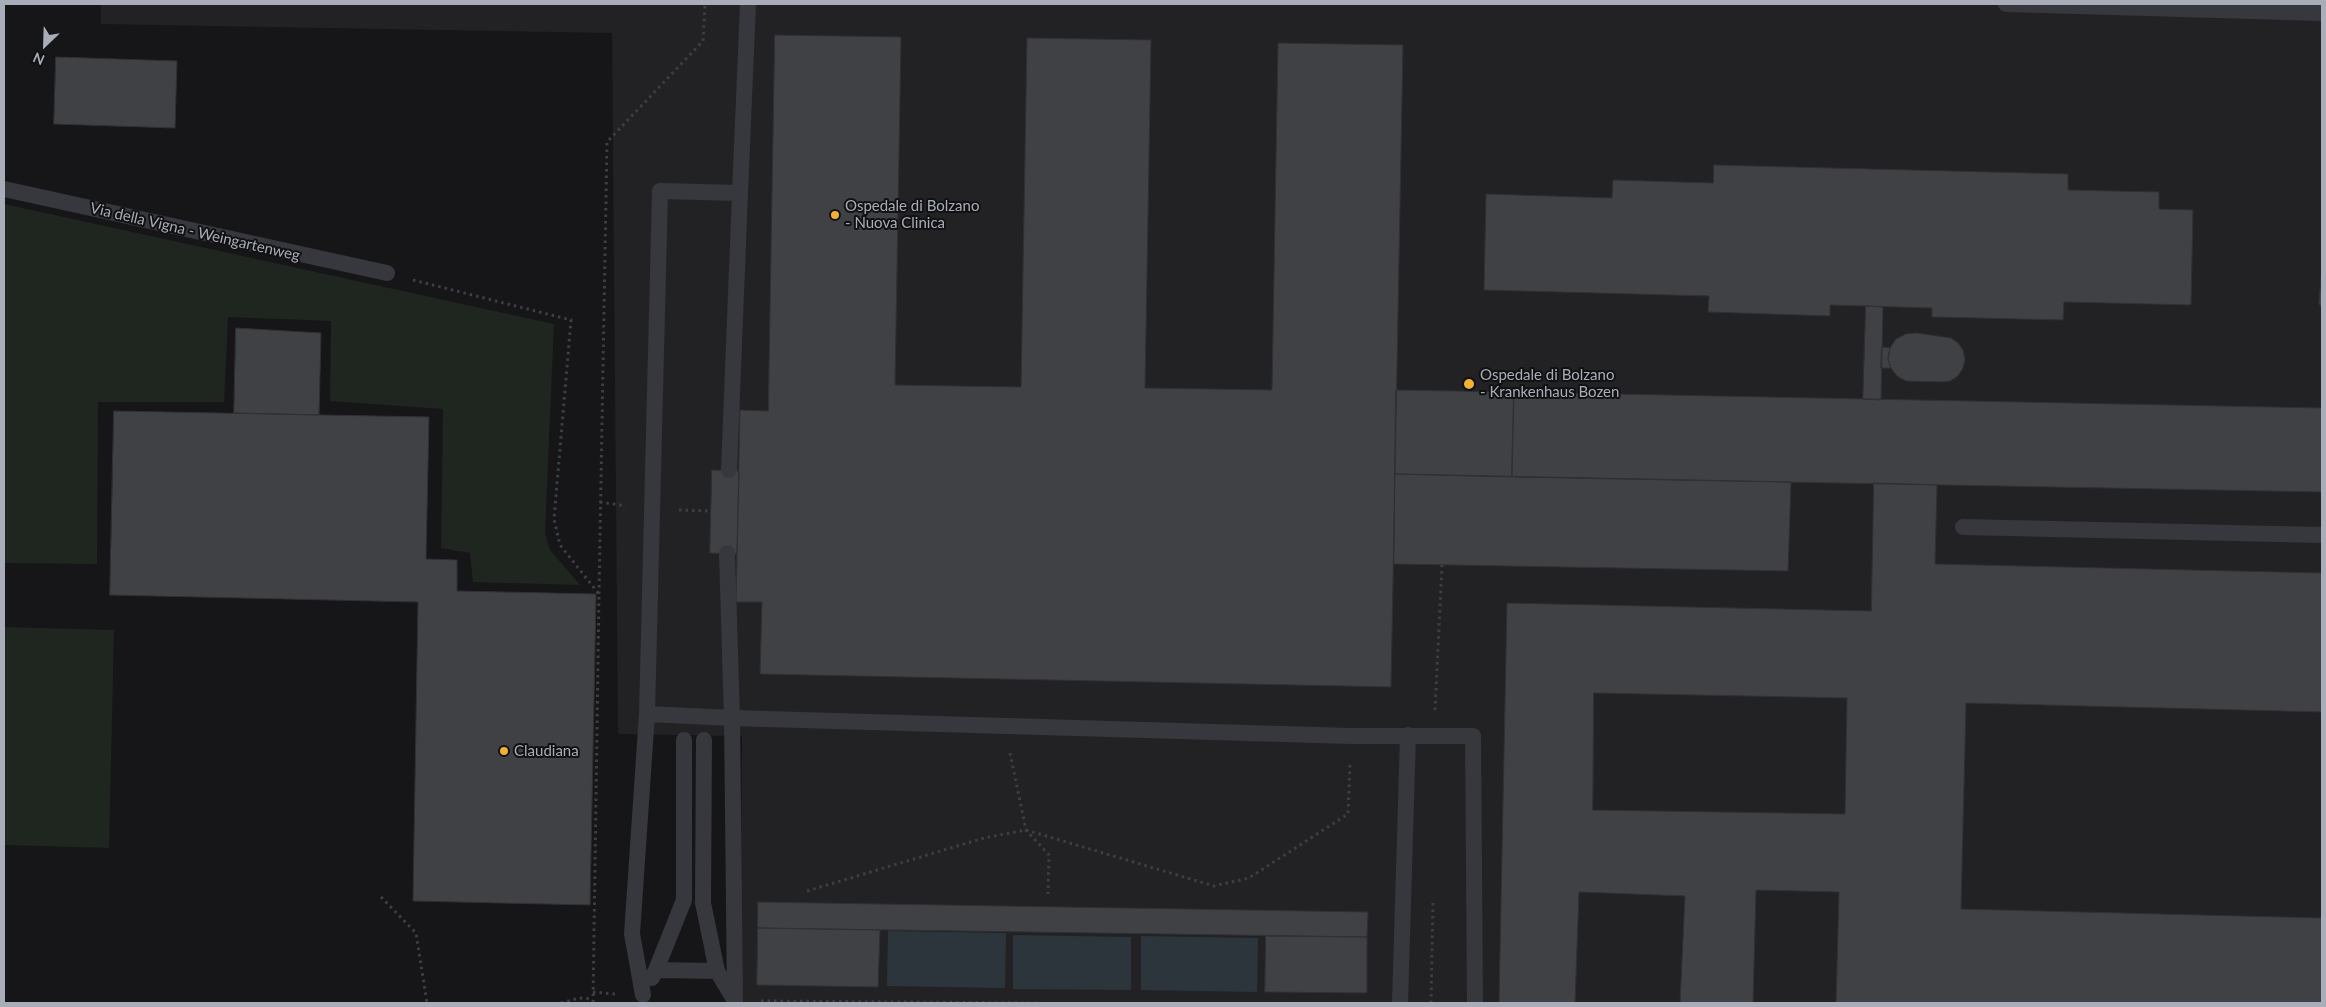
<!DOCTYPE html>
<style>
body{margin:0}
#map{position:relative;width:2326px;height:1007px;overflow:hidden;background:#161618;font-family:Lato,sans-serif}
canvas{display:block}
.frame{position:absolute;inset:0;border:5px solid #a8adb8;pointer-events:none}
.north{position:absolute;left:20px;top:20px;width:50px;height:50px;-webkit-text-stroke:4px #111113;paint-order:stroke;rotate:204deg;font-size:14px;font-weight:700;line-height:20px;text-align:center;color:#a8adb8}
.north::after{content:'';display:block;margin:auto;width:18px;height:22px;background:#a8adb8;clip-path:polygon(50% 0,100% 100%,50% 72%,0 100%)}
</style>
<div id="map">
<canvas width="2326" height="1007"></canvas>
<div class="frame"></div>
<div class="north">N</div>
</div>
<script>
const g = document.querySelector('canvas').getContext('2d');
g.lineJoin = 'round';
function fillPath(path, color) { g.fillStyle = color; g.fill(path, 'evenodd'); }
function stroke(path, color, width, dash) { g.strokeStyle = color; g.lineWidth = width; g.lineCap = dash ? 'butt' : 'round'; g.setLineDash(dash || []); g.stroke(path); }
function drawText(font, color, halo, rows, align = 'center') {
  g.font = font + ' Lato,sans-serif'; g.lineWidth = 4; g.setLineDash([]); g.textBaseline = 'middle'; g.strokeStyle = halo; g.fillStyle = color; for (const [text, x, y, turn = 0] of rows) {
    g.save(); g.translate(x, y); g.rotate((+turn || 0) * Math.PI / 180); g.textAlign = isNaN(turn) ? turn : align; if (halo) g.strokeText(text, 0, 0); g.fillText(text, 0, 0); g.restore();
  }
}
const built = new Path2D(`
 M101,4H2322V1003H740L742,736L618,734L612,33L101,24Z`);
const green = new Path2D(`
 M4,204L554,324L545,533L550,550L580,585L473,582L470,553L441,548L443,409L330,401L331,321L228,317L224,402H98L97,564L4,563Z
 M4,627L114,630L109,848L4,845Z`);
const water = new Path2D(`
 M888,931L1006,933L1005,988L887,986Z
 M1013,935L1131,937V990L1013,989Z
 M1141,936L1258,938L1257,992L1141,990Z`);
const building = new Path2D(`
 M775,35L901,37L895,385L1021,387L1027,38L1151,40L1145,388L1272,390L1278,43L1403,45L1391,687L760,674L762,602H736L740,410L768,411Z
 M56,57L177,61L175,128L54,124Z
 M1714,165L2068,174V190L2159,192V209L2193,210L2191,305L2064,302L2063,320L1932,317V308L1830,305V316L1708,312L1709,296L1484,290L1486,194L1612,198L1613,180L1713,183Z
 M2322,267V309L2319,303Z
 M1866,306L1883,307L1881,400L1863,399Z
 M236,328L321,333L319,415L234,413Z
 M1917,333L1951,338L1958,343L1963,350L1965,359L1963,368L1958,376L1950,381L1941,382L1906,381L1897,376L1891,368L1888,359L1890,348L1896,339L1906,334Z
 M1882,347L1890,348L1888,359L1891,368H1881Z
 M1396,390L1514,392L1512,477L1395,474Z
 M1514,392L2322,408V492L1512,477Z
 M114,411L429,417L426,559L457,560V591L596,594L590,905L413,901L418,602L110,595Z
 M712,470L739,471L737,554L710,553Z
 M1395,474L1791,482L1788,571L1394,564Z
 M1874,483L1937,485L1935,564L2322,573V712L1966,703L1961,909L2322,918V1003H1836L1839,892L1756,890L1753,1003H1680L1685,896L1579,892L1575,1003H1499L1507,603L1871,611ZM1594,693L1847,698L1845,814L1593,810Z
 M758,902L1368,912L1367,937L758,928Z
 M758,928L880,930L878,987L757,985Z
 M1266,936L1367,937V993L1265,992Z`);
const path = new Path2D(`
 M413,280L571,320L554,519L560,545L599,594L593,1003
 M600,502L626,506
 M679,510L711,511
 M599,594L607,142L703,41L705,4
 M1435,710L1442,565
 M1010,753L1026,830L1049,855L1048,894
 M807,891L984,838L1026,830L1214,886L1249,878L1348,814L1350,764
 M381,897L416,933L427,1003
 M593,992L615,994
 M761,1001L1041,1003
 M561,1003L579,998L593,999
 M1431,1003L1433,901`);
const service = new Path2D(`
 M2006,4L2322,13
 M4,189L387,273
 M740,193L748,4
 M1963,527L2322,535
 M727,553L732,718L1351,736H1473L1475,1003
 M647,714L732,718L735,1000
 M704,740L703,903L717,971
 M656,970L684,900V740
 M652,978L656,970L717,971L735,1001
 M643,995L632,934L647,714L660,191L740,193L729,470
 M1400,1003L1408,735`);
const markers = [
 [835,215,5,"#f2b134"],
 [1469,384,6,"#f2b134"],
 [504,751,5,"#f2b134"]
];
const poiNames = [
 ["Ospedale di Bolzano",845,206],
 ["- Nuova Clinica",845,223],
 ["Ospedale di Bolzano",1480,375],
 ["- Krankenhaus Bozen",1480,392],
 ["Claudiana",514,751]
];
const streetNames = [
 ["Via della Vigna - Weingartenweg",195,232,13]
];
fillPath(built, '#222225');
fillPath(green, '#1e261f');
fillPath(water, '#2c353c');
fillPath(building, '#404145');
stroke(building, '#303034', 1);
stroke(path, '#3d3f44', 3, [2.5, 4]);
stroke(service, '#37383d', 16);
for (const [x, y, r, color] of markers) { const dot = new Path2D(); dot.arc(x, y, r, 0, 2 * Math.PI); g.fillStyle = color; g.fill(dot); stroke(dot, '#111113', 2); }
drawText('15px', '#a8adb8', '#111113', poiNames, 'left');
drawText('15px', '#a8adb8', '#111113', streetNames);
</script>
